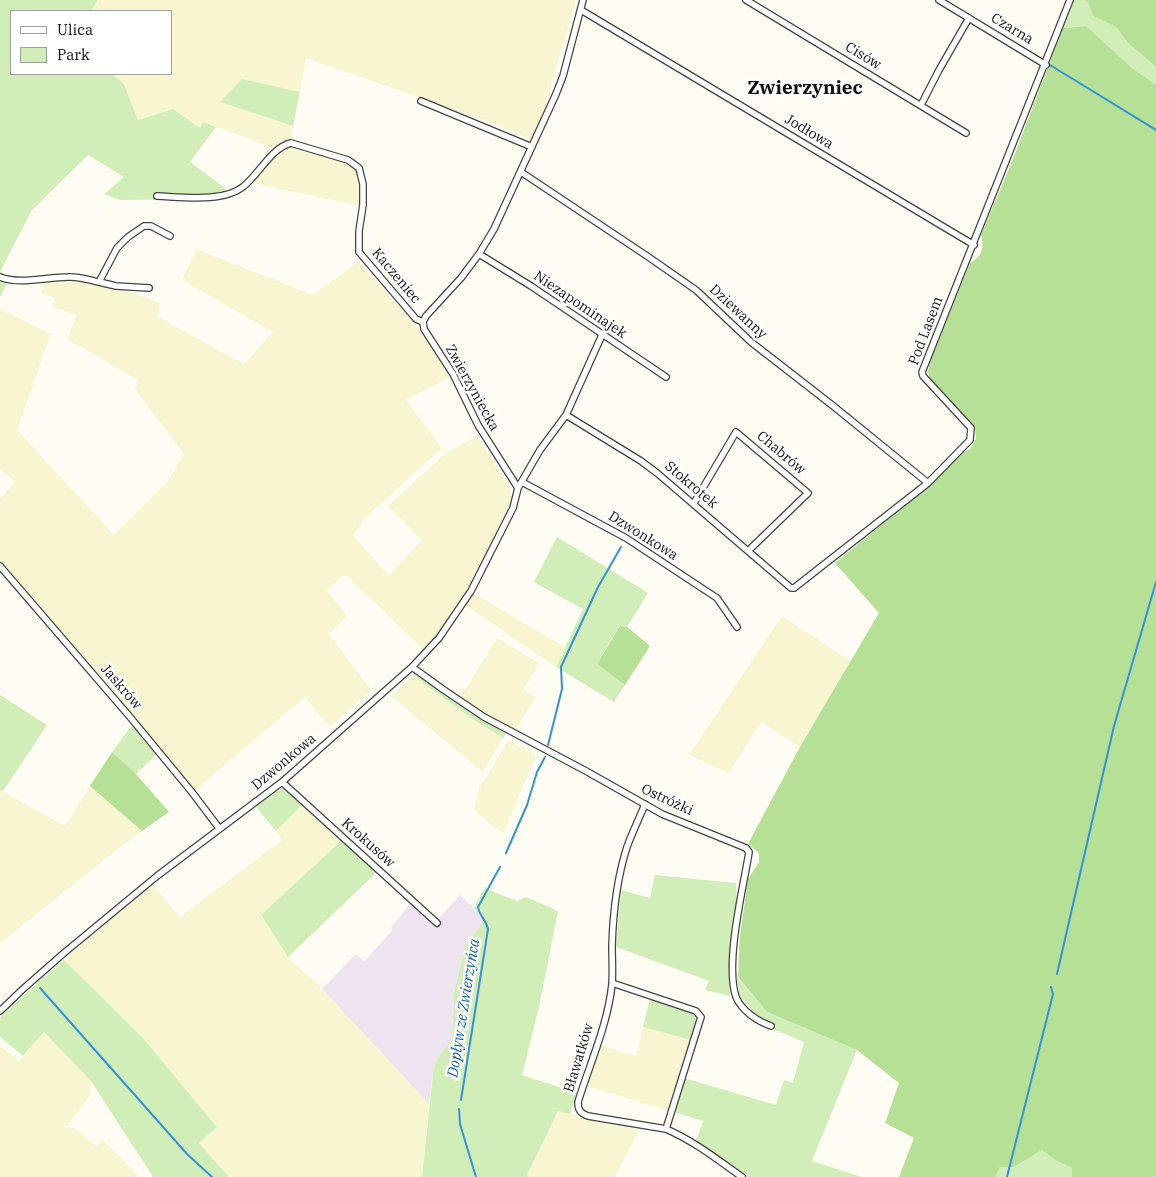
<!DOCTYPE html>
<meta charset="utf-8">
<style>
body{margin:0}
#map{position:relative;width:1156px;height:1177px;overflow:hidden;background:#fffdf3;font-family:"IBM Plex Serif",serif}
canvas{display:block}
.legend{position:absolute;left:10px;top:10px;width:162px;height:65px;box-sizing:border-box;background:#fff;border:1px solid #9f9f9f;margin:0;padding:6px 9px;list-style:none;font-size:15px;color:#101010}
.legend li{display:flex;align-items:center;gap:10px;height:25px}
.legend b{width:25px;border:1px solid #9f9f9f}
</style>
<div id="map">
<canvas width="1156" height="1177"></canvas>
<ul class="legend">
<li><b style="height:6px;background:#fff"></b>Ulica</li>
<li><b style="height:14px;background:#d2eeb8"></b>Park</li>
</ul>
</div>
<script>
const g = document.querySelector('canvas').getContext('2d');
g.lineJoin = 'round';
function fillPath(path, color) { g.fillStyle = color; g.fill(path, 'evenodd'); }
function stroke(path, color, width, dash) { g.strokeStyle = color; g.lineWidth = width; g.lineCap = dash ? 'butt' : 'round'; g.setLineDash(dash || []); g.stroke(path); }
function drawText(font, color, halo, rows, align = 'center') {
  g.font = font + ' "IBM Plex Serif",serif'; g.lineWidth = 5; g.setLineDash([]); g.textBaseline = 'middle'; g.strokeStyle = halo; g.fillStyle = color; for (const [text, x, y, turn = 0] of rows) {
    g.save(); g.translate(x, y); g.rotate((+turn || 0) * Math.PI / 180); g.textAlign = isNaN(turn) ? turn : align; if (halo) g.strokeText(text, 0, 0); g.fillText(text, 0, 0); g.restore();
  }
}
const industrial = new Path2D(`
 M460,895L474,908L484,921L465,945L454,994L452,1040L444,1049L436,1061L433,1074L429,1104L322,989L356,954L364,961L392,931L391,927L414,899L437,920Z`);
const farmland = new Path2D(`
 M98,0H576L535,141L484,120L306,58L300,92L242,80L221,102L293,126L291,140L273,148L204,122L200,128L173,109L138,120L124,84L112,74H171V11H91Z
 M293,146L347,162L357,170L362,185L360,206L252,183L281,151Z
 M196,249L313,295L359,261L418,328L450,377L406,400L442,448L365,518L353,536L389,575L422,541L388,506L446,453L477,436L509,486L512,501L467,590L438,635L423,649L345,574L327,590L347,616L329,634L371,690L330,727L305,697L195,790L133,715L0,563V499L15,482L0,469V309L51,334L17,430L114,535L168,481L184,454L135,389L138,380L67,339L77,315L53,307L55,298L41,293L45,282L71,280L131,292L160,303L158,317L244,364L273,332L182,280Z
 M473,593L565,647L556,667L465,605Z
 M782,616L851,661L800,747L761,722L729,773L689,755Z
 M497,638L539,663L524,689L535,697L515,731L485,715L460,698Z
 M413,676L471,718L503,738L483,772L392,697Z
 M508,741L536,755L503,834L474,810L479,789Z
 M90,786L142,831L115,851L0,943V790L65,826Z
 M303,804L341,841L261,916L288,957L322,989L429,1104L422,1177H229L199,1143L217,1127L143,1038L64,960L152,884L180,917L282,840L276,831Z
 M643,1027L691,1040L669,1111L587,1086L600,1045L636,1056Z
 M44,1032L91,1081L90,1096L66,1127L75,1128L95,1146L103,1140L139,1177H0V1046L19,1061Z
 M558,1110L581,1117L639,1129L615,1177H526Z`);
const green = new Path2D(`
 M0,0H98L91,11H11V74H112L124,84L138,120L173,109L200,128L203,122L216,127L190,162L226,189L222,199L120,200L104,194L124,177L88,155L32,210L1,270L7,284L0,297Z
 M1074,0H1084L1088,3L1093,16L1116,27L1128,43L1156,67V85L1132,68L1086,26L1063,28Z
 M242,79L300,92L293,126L220,102Z
 M557,537L648,593L627,627L619,626L597,664L625,685L614,702L556,667L583,609L534,582Z
 M413,674L420,678L421,677L474,714L506,733L503,738L471,718L413,676Z
 M0,695L47,725L3,791L0,790Z
 M133,724L158,753L136,774L112,752Z
 M283,787L303,804L276,831L256,807Z
 M341,841L378,871L288,957L261,915Z
 M655,875L736,883L737,906L730,996L705,990L709,981L616,947L621,890L650,898Z
 M485,887L489,890L517,901L526,897L558,911L539,1007L522,1075L577,1093L570,1114L558,1111L526,1177H478V1175L473,1177H422L433,1074L436,1061L444,1049L452,1040L454,994L465,945L484,921L474,908Z
 M64,960L143,1038L217,1127L199,1143L229,1177H153L91,1081L44,1032L23,1056L0,1037V1018L8,1009Z
 M737,977L767,1012L857,1050L812,1161L862,1177H747L696,1142L703,1121L674,1112L684,1078L776,1105L784,1080L793,1083L804,1042L773,1029L766,1021L752,1011L740,996Z
 M650,998L694,1013L697,1018L691,1040L643,1027Z
 M1042,1150L1055,1160L1072,1168V1177H995L1000,1167H1014Z`);
const forest = new Path2D(`
 M1084,0H1156V67L1128,43L1116,27L1093,16L1088,3Z
 M1086,26L1132,68L1156,85V1177H1072V1168L1055,1160L1042,1150L1014,1167H1000L995,1177H899L914,1138L885,1123L899,1083L857,1050L767,1012L738,977L740,935L748,879L759,862V853L748,844L800,747L879,613L835,563L930,485L962,453L970,449L976,439L975,428L930,380L928,371L930,362L970,263C982,257 985,247 981,235L1011,164L1063,28Z
 M620,626L627,627L650,646L625,685L597,664Z
 M112,752L136,774L169,812L142,831L90,786Z`);
const stream = new Path2D(`
 M1050,65L1156,130
 M548,745L562,689L561,667L598,587L621,547
 M506,853L527,805L537,772L545,757
 M1057,974L1114,726L1156,582
 M40,988L187,1154L212,1177
 M461,1100L488,929C486,920 479,915 478,907L500,867
 M459,1109L460,1124L476,1177
 M1007,1177L1053,994L1051,987`);
const street = new Path2D(`
 M746,0L966,133
 M939,0L1046,65
 M581,10L974,245
 M421,101L532,147
 M921,105L939,70L969,18
 M521,172L647,256L696,290L751,342L832,405L928,483
 M157,196C182,197 224,203 244,186C260,173 271,148 291,143L348,160L359,168L363,184V205L359,231V252L416,319L423,322
 M479,254L531,286L666,377
 M0,277C21,285 46,277 68,277C78,276 89,280 99,282L117,248L128,237L144,226H151L170,236
 M99,282L116,286L149,288
 M566,415L641,461L657,473L791,588H794L928,483L970,440L971,428L923,376L922,372L1070,0
 M522,482L626,538L717,598L737,627
 M518,488L478,425L453,374L424,329L423,322L426,316L461,278L479,254L494,229L556,94L563,76L583,0
 M694,503L736,432L808,493L748,551
 M0,566L130,717L191,791L219,828
 M412,667L444,690L484,717L586,771L662,814L746,848L749,852L748,858C742,893 725,964 736,997C742,1011 757,1021 771,1026
 M282,782L437,923
 M645,804C639,819 632,833 627,847C617,878 613,913 612,946C612,958 613,971 612,984C608,1024 590,1063 578,1102C578,1110 580,1113 588,1116L666,1129C694,1141 718,1160 742,1177
 M612,983L696,1011L701,1017L666,1129
 M0,1011L23,989L64,953L157,876L282,782L412,667L439,638L471,591L513,508L518,488L540,450L566,415L602,335`);
const streetNames = [
 ["Czarna",1012,29,31],
 ["Cisów",863,56,31],
 ["Jodłowa",809,132,31],
 ["Kaczeniec",396,276,50],
 ["Niezapominajek",580,305,34],
 ["Dziewanny",738,312,43],
 ["Pod Lasem",926,331,-69],
 ["Zwierzyniecka",472,388,61],
 ["Chabrów",781,453,40],
 ["Stokrotek",691,485,40],
 ["Dzwonkowa",643,536,32],
 ["Jaskrów",121,687,49],
 ["Dzwonkowa",284,762,-40],
 ["Ostróżki",667,800,25],
 ["Krokusów",368,843,42],
 ["Bławatków",579,1058,-73]
];
const waterNames = [
 ["Dopływ ze Zwierzyńca",464,1008,-81]
];
const districtNames = [
 ["Zwierzyniec",805,89]
];
fillPath(industrial, '#eee4ef');
fillPath(farmland, '#f8f6d0');
fillPath(green, '#d2eeb8');
fillPath(forest, '#b5e096');
stroke(stream, '#3392d9', 2);
stroke(street, '#434343', 8);
stroke(street, '#fff', 5.5);
drawText('14px', '#101010', '#fff', streetNames);
drawText('italic 15px', '#0d63ae', '#fff', waterNames);
drawText('bold 19px', '#101010', '#fff', districtNames);
</script>
